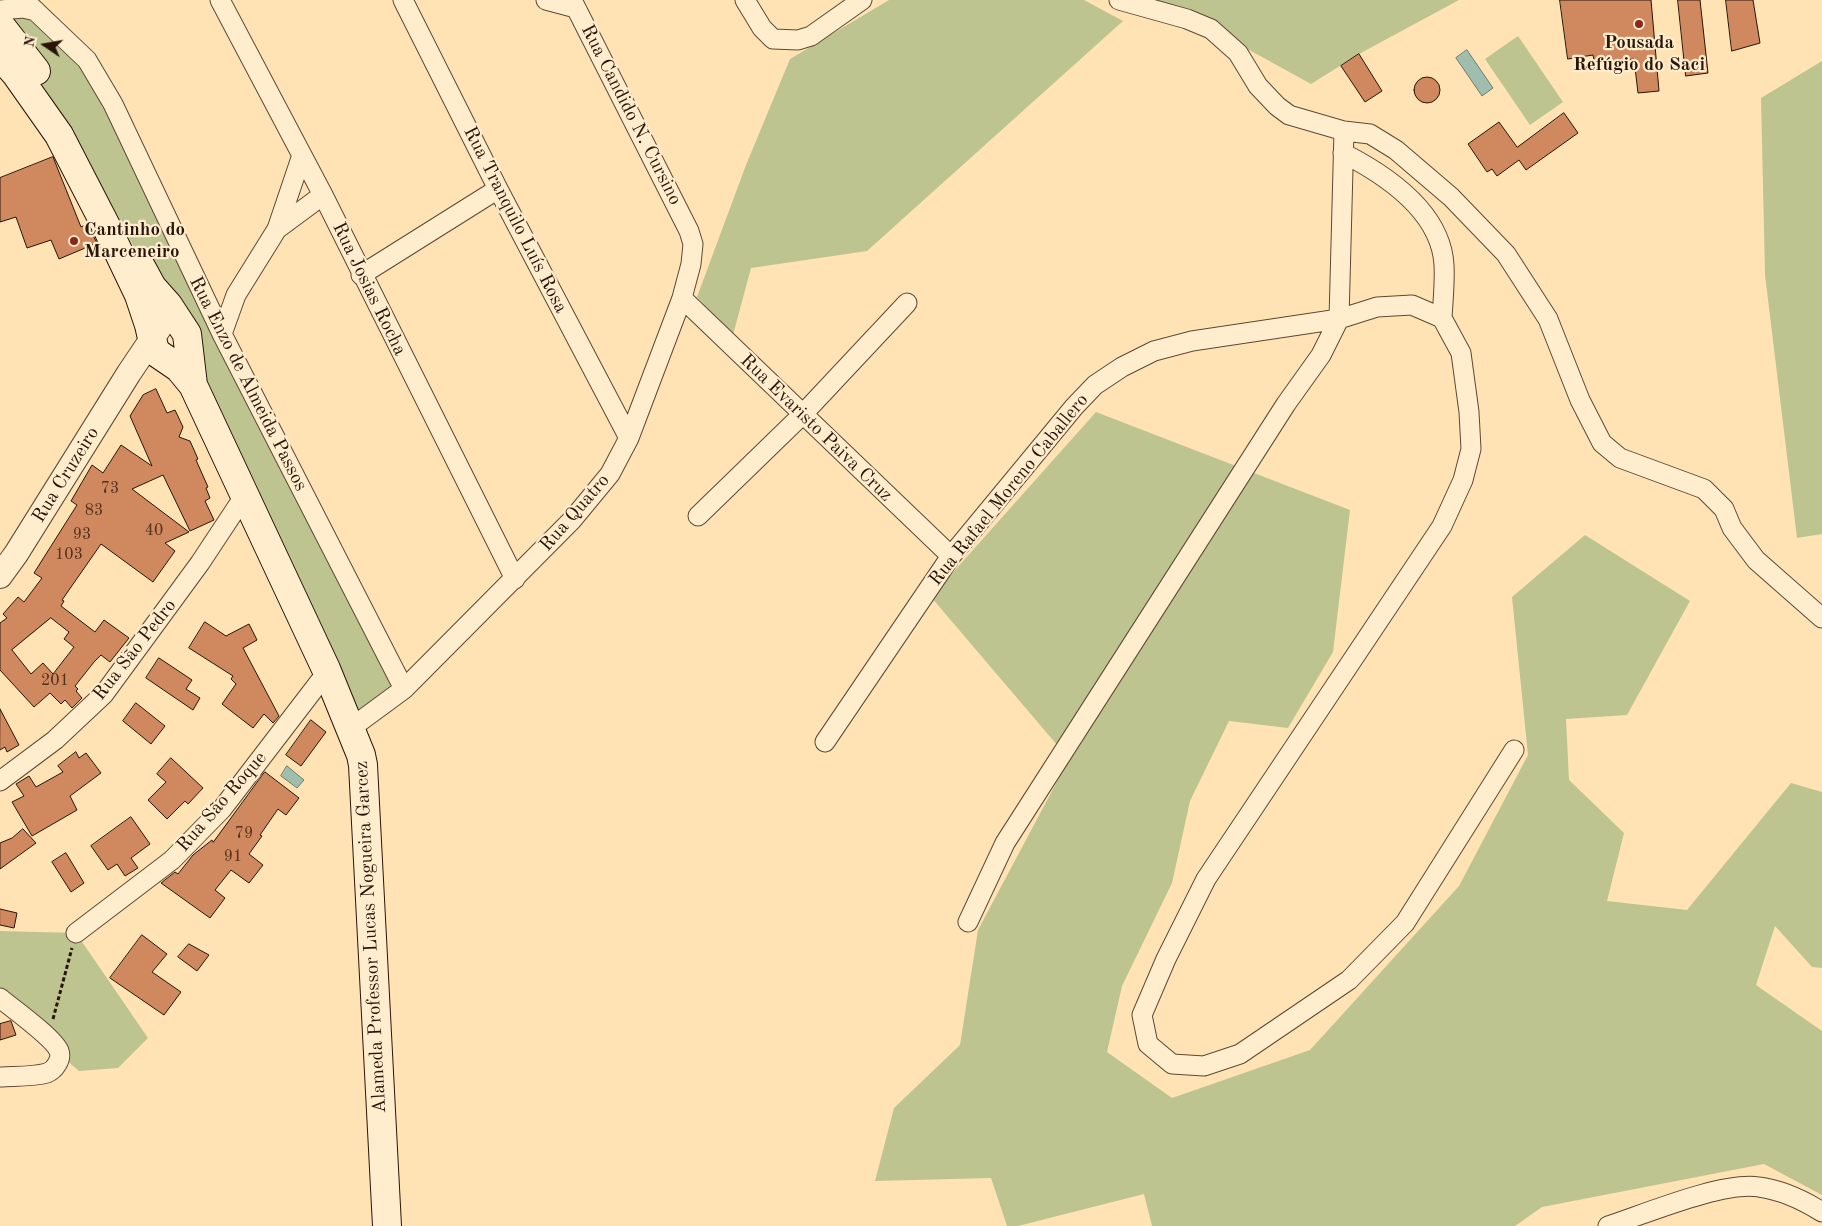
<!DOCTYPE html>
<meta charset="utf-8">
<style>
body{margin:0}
#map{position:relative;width:1822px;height:1226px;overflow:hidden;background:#ffe3b4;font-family:"Old Standard TT",serif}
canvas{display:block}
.north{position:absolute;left:20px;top:20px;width:50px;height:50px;-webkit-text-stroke:4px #ffedce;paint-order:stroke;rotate:282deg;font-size:14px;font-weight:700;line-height:20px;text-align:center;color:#281408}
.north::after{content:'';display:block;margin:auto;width:18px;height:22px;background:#281408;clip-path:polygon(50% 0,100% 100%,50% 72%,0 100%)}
</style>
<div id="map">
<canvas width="1822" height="1226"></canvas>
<div class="north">N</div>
</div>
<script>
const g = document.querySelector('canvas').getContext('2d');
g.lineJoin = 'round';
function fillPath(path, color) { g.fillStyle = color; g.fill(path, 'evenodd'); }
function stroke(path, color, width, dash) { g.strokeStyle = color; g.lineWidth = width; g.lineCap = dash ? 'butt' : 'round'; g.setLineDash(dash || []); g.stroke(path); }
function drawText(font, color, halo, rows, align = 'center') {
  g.font = font + ' "Old Standard TT",serif'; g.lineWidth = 4.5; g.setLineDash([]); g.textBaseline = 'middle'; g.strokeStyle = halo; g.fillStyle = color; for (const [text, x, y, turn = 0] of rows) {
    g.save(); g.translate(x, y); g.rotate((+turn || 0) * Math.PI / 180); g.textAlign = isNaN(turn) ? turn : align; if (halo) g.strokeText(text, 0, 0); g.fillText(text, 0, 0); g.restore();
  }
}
const green = new Path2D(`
 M0,0H24L85,60L398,689L354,723L164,308L121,222L71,130L31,67L0,32Z
 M889,0H1084L1123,21L867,251L751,268L733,335L697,297L746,165L790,59Z
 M1119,0H1459L1359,54L1311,84L1211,29Z
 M1518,36L1563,102L1530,125L1485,59Z
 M1822,61V534L1797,538L1765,275L1761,98Z
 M1096,412L1350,510L1333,652L1288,728L1229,721L1190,801L1172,883L1122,986L1107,1052L1172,1098L1310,1050L1459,886L1528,755L1512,597L1585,535L1690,601L1627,715L1566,719L1569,780L1624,833L1607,901L1687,910L1791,783L1822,792V968L1812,967L1775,926L1756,985L1822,1031V1195L1764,1164L1542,1207L1515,1226H1152L1144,1194L1018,1226H1007L991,1178L875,1181L894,1108L960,1045L978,930L1069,759L931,597Z
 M0,931L76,933L148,1038L118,1068L79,1071L0,1004Z`);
const water = new Path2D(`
 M1467,50L1493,88L1482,96L1456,58Z
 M287,766L304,780L297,788L281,776Z`);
const building = new Path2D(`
 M1560,0H1651L1659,91L1638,93L1634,59L1595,65L1593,55L1568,59Z
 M1678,0H1700L1708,73L1686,76Z
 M1726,0H1753L1760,43L1732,51Z
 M1359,54L1382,91L1365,102L1341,66Z
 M1414 90a13 13 0 1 1 26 0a13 13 0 1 1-26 0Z
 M1564,113L1578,133L1526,170L1519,160L1497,176L1492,169L1487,172L1468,144L1499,122L1517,147Z
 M53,157L81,227L87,224L97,243L59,259L51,240L27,248L16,217L0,222V178Z
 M156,389L167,413L175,410L183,427L179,437L190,441L198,459L196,460L208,487L206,488L210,498L205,501L214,520L190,531L163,475L132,489L189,532L165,543L175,551L153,582L101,544L62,600L64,601L61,606L95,632L104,620L129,638L110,662L101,655L94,662L75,686L78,689L76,691L82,698L72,708L65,700L61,704L50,693L34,707L0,670V623L7,618L3,614L18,597L24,602L42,578L34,573L77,505L71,501L92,465L103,473L121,445L152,466L130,416L143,395ZM51,618L69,632L64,639L74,647L53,674L43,663L31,674L12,650Z
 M205,622L226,636L249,624L257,640L243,648L279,716L273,723L264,714L253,728L222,704L236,684L231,679L233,676L189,648Z
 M159,658L192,680L186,689L200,698L193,710L146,678Z
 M136,703L165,726L151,744L123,721Z
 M0,709L19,745L7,752L5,747L0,750Z
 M311,720L326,732L301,766L286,755Z
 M76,752L79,758L86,753L101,773L70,796L77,810L32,836L12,802L24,796L16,784L29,776L36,787L63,772L58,766Z
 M171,758L203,788L188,804L185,801L167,819L148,800L166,782L157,774Z
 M265,772L299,798L286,815L278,809L260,835L262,836L249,854L263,865L249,883L231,870L215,890L225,898L210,918L161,883L175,872L178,874L193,855L212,840L213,842Z
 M131,817L150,844L131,858L138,868L125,876L117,864L108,870L91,846Z
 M23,829L36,843L0,869V843L12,838Z
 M66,853L84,883L71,892L52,862Z
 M0,909L17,913L14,928L0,925Z
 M142,935L167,954L152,972L181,992L164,1015L110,978Z
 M189,944L209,955L197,971L178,957Z
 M11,1021L16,1035L0,1040V1024Z`);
const path = new Path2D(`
 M53,1019L72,948`);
const minor = new Path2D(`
 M24,0L87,60L113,104L222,334L404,689
 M220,0L323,195L515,579
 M403,0L498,189L629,438
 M546,0L576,8
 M745,0L762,28L773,39L798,40L811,36L862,0
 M1119,0L1187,19L1211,29L1238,53L1258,86L1277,106L1289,115L1344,131L1370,134L1396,150L1451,197L1506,254L1548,319L1580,400L1602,443L1620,458L1704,489L1724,509L1732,528L1756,560L1822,618
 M0,10L23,8L36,11
 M1343,153C1386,175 1441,211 1444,265C1445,282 1443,300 1442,318
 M277,229L323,195
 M361,275L498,189
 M682,298L951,556
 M222,334L236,295L277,229L301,158
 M698,516L802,415L907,303
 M351,728L404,689L572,520L610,474L629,438L682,298L691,264L693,244L689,231L572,0
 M825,742L951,556L1074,407L1095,385L1122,367L1154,351L1192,341L1339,319L1377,307L1412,305L1442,318L1461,353L1469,412L1471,449L1463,480L1442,526L1206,879L1166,959L1142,1015L1148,1044L1172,1064L1204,1066L1240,1054L1349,980L1405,923L1514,750
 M0,781L55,740L104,694L200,563L245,495
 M968,922L1005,843L1286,404L1321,355L1339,319L1344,131
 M76,933L172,860L222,809L327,672
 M0,998C12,1008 54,1038 59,1051C62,1059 55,1070 47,1073C33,1077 14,1076 0,1077
 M1608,1226C1645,1214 1723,1181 1759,1187C1781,1190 1803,1200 1822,1212`);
const tertiary = new Path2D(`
 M0,576L16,554L129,373L160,327`);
const secondary = new Path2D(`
 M0,25L36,71
 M0,56L16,74L59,135L107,228L139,295L149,325L154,347L157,353L179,368L193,385L326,669L361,755L363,765L387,1226
 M140,265L152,287L168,305L187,334L193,385`);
const markers = [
 [1639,24,5,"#8f2418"],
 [74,241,5,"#8f2418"]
];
const numberNames = [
 ["73",110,489],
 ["83",94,511],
 ["40",154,531],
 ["93",82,535],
 ["103",69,555],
 ["201",55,681],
 ["79",244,834],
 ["91",233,857]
];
const poiNames = [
 ["Pousada",1639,43],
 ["Refúgio do Saci",1639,65],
 ["Cantinho do",84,230,"left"],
 ["Marceneiro",84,252,"left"]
];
const streetNames = [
 ["Rua Candido N. Cursino",631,115,63],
 ["Rua Tranquilo Luís Rosa",515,220,63],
 ["Rua Josias Rocha",369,289,64],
 ["Rua Enzo de Almeida Passos",248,384,63],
 ["Rua Evaristo Paiva Cruz",816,428,44],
 ["Rua Cruzeiro",66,475,-58],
 ["Rua Rafael Moreno Caballero",1009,490,-51],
 ["Rua Quatro",575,513,-49],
 ["Rua São Pedro",135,650,-52],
 ["Rua São Roque",222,802,-49],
 ["Alameda Professor Lucas Nogueira Garcez",371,937,-93]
];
fillPath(green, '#bec48f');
fillPath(water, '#a0bead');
stroke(water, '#707a6b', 1);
fillPath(building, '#d0885f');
stroke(building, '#281408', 1);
stroke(minor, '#5e4833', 21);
stroke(tertiary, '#5e4833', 26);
stroke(secondary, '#281408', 30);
stroke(path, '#281408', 3, [4, 2.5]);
stroke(minor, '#ffedce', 19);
stroke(tertiary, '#ffedce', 24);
stroke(secondary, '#ffedce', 28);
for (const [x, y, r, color] of markers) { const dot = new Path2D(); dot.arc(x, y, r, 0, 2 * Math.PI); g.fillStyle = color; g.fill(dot); stroke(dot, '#ffedce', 2); }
drawText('16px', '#52311e', null, numberNames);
drawText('bold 19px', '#281408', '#ffedce', poiNames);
drawText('19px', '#281408', '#ffedce', streetNames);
</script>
